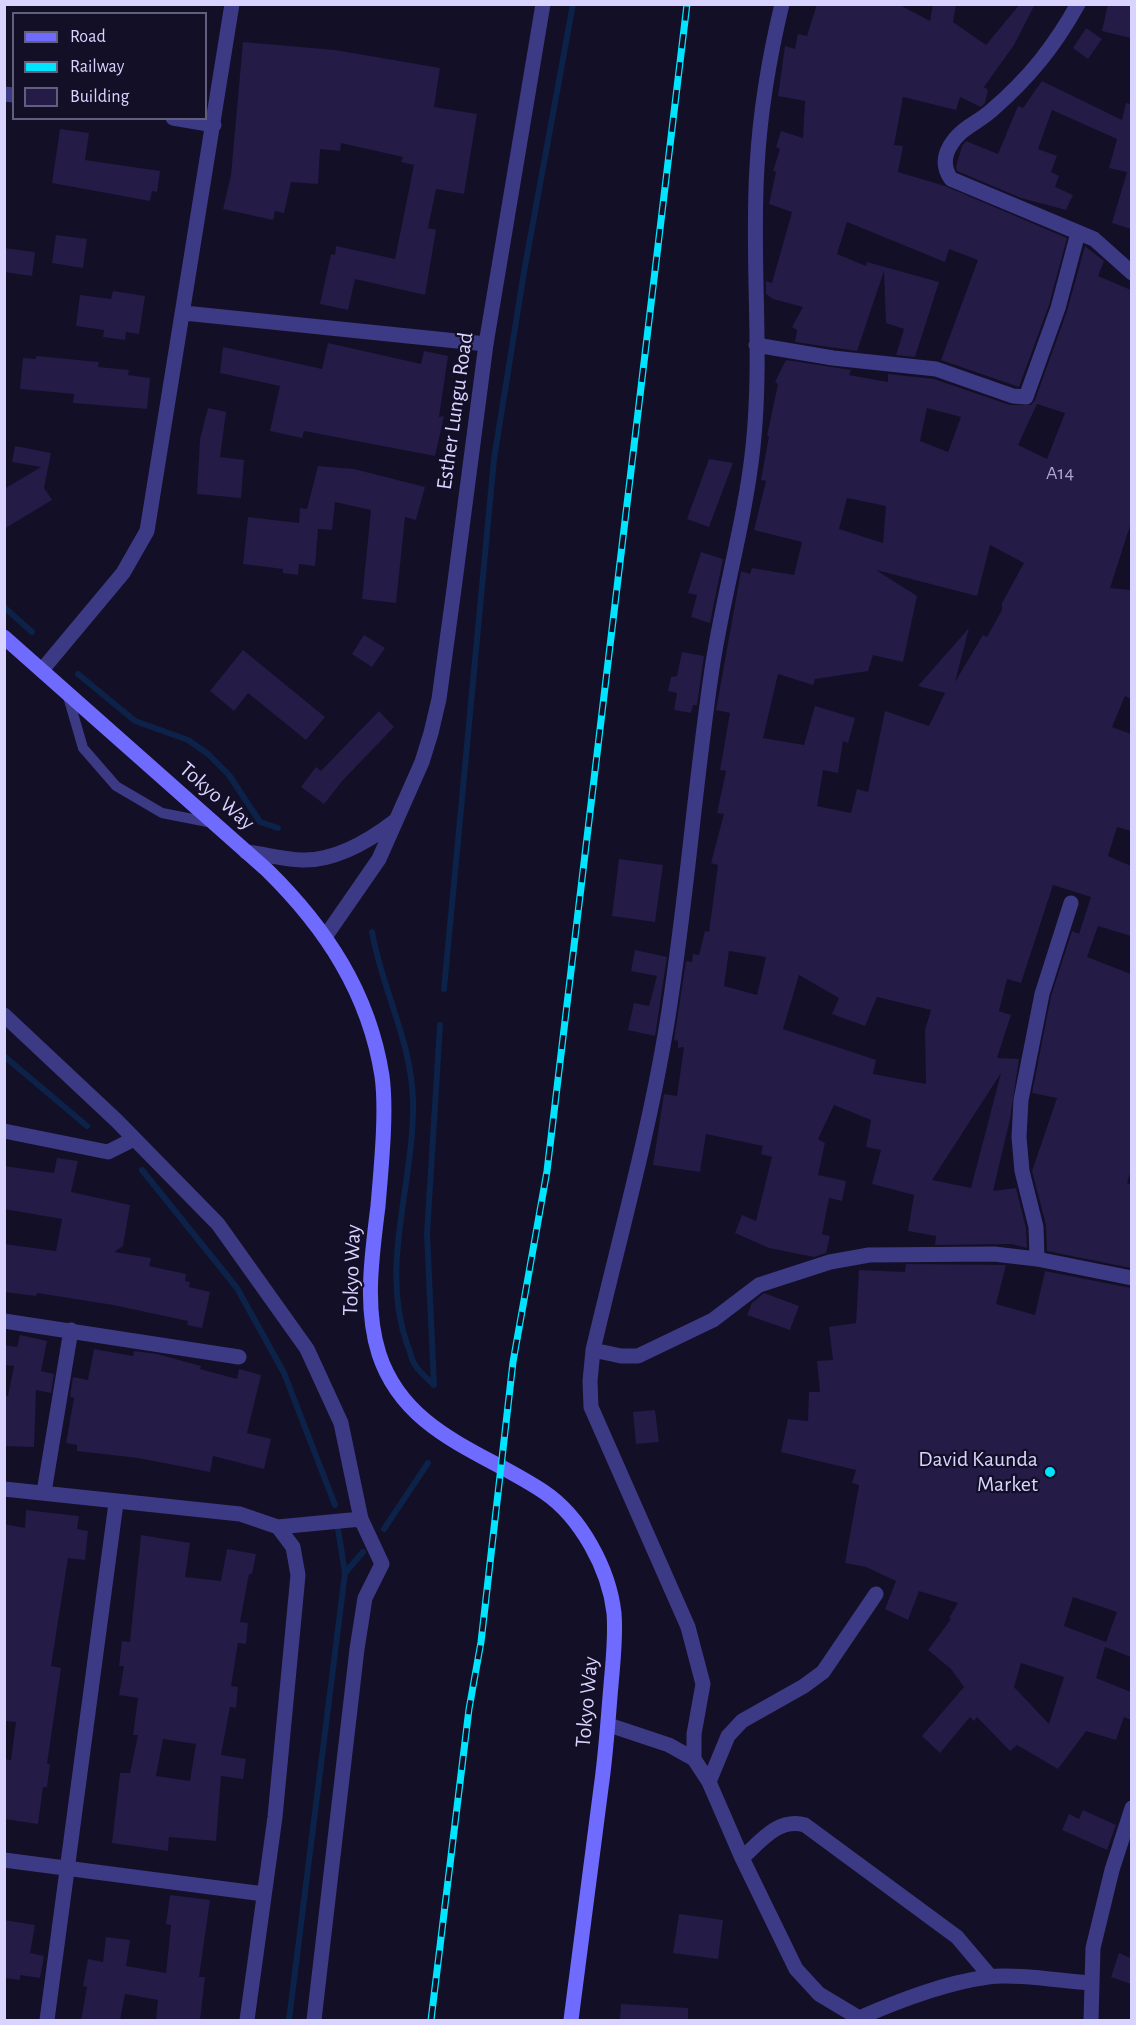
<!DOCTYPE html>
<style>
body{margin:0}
#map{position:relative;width:1136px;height:2025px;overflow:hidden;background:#130f26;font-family:"Alegreya Sans",sans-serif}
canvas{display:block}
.frame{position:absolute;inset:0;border:6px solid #d9d4ff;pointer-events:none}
.legend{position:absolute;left:12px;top:12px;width:195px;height:108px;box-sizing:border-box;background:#130f26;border:2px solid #625e7d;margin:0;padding:8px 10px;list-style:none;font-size:18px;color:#d9d4ff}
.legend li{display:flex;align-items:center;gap:12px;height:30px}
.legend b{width:30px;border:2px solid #625e7d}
</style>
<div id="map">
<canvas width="1136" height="2025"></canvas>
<div class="frame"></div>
<ul class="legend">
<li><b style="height:8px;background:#6f6bff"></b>Road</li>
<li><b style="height:8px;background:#00e5ff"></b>Railway</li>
<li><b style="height:16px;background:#241b47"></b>Building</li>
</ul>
</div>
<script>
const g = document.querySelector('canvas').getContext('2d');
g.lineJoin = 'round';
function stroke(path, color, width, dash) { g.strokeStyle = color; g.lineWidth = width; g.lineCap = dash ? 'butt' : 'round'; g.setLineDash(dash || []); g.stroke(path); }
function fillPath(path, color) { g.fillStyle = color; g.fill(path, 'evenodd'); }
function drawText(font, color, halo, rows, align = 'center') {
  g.font = font + ' "Alegreya Sans",sans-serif'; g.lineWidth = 4.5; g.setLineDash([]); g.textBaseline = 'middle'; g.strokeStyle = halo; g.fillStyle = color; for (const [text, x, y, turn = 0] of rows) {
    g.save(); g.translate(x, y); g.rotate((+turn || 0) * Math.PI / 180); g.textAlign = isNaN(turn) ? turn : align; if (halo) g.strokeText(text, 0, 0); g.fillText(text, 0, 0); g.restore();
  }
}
const stream = new Path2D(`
 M4,607L32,632
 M78,674L135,721L188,740L208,754L229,775L260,822L278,828
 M372,932C382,989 411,1040 413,1100C415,1182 379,1264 407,1344C410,1350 411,1359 415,1365C420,1373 428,1379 434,1385
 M444,989L494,459L524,272L573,4
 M4,1056L87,1126
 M142,1170L237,1288L284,1373L335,1505
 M434,1385L427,1234L440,1025
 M384,1529L428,1463
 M345,1573L363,1552
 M289,2020L345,1573L338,1529`);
const building = new Path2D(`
 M817,4H898L930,21L933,4H956L953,22L986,45L1020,4H1035L1014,45L984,87L988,90L985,103L981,107L960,97L956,110L903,97L894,145L903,146L898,172L945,186L1067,238L1049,305L1019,387L941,360L978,260L949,249L945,262L847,222L837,254L866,266L867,262L939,282L915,357L896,355L904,329L886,323L884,271L857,351L795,342L797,330L792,327L803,307L773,299L766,294V281L772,283L792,212L769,204L776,172L773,171L780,149L776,147L781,131L803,138L805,101L778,96L785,46L795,49L798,34L807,36Z
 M1108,4H1131V38L1102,31Z
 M1086,28L1102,39L1088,59L1073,48Z
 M243,42L335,50L440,68L434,107L477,114L464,194L436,189L428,228L436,230L425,295L355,279L348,310L320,304L331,254L335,255L336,246L395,259L414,165L401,162L403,157L341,143L340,151L320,149L318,184L291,182L284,213L275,211L273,220L223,209L231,175Z
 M1042,81L1122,120L1126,103L1131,104V229L1112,223L1127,172L1109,168L1117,139L1052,110L1038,149L1057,156L1051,172L1059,176L1055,187L1073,195L1066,210L1021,198L957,171L956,167L962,146L966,141L998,154L1018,106L1023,108Z
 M60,129L89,133L85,160L160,171L157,192L152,191L150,201L52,183Z
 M56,235L87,239L83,268L52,263Z
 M1085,246L1104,261L1098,276L1131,290V523L1110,588L1131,590V699L1125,696L1112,727L1131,734V831L1117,827L1108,856L1131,866V936L1098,926L1087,957L1131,974V1170L1127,1183L1131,1185V1268L1047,1251L1046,1225L1032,1171L1057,1098L1032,1093L1051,996L1072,931L1079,934L1091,897L1053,885L1021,983L1007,979L999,1011L1011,1015L997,1058L1019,1059L1010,1119L993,1191L1016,1188L1026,1228L1027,1248L1011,1244L935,1245L936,1236L908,1231L914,1195L872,1184L881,1150L866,1147L871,1120L834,1105L818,1139L825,1143L818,1175L846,1181L842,1201L829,1198L822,1234L830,1236L826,1253L814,1257L769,1248L735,1233L742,1215L756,1221L772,1157L761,1154L763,1146L706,1134L700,1172L653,1165L664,1094L677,1096L684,1047L678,1048V1041L674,1040L686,961L692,962L693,954L699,955L705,931L709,932L718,865L711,863L724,814L717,813L726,771L720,770L730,713L716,710L741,571L750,574L752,568L794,575L802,542L754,530L766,481L761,480L769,436H767L778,384L775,382L786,360L851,370L849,375L888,382V374L934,379L1010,405H1031L1035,400L1067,311ZM1037,404L1065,413L1047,459L1018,445ZM927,408L961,417L948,452L920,441ZM847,498L886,506L883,543L839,529ZM990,545L1024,563L1002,603V610L987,637L983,635L955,682L969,628L918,686L945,693L929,726L885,711L868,792L857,789L851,813L817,806L823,770L838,773L843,741L848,743L855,718L815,706L804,745L763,738L778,674L813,685L815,679L868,671L873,655L903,662L917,596L876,570L977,596ZM729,951L766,957L757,995L724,986ZM799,975L839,998L832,1014L865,1026L877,997L931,1010L925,1030L926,1084L873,1074L876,1060L783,1029ZM1001,1073L971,1188L932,1180Z
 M4,248L35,252L32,276L4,272Z
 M113,291L145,296L139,334L126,332L125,340L103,337L104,330L76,326L80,295L111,299Z
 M328,343L421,364L424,351L448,356L439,417L444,416L435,456L304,431L302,438L270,431L280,386L220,373L223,347L322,369Z
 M36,356L99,362L98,367L129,370L128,375L150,378L147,409L73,403L74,394L20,389L23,358L36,359Z
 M208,408L226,412L220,457L244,460L241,498L197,494L200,439Z
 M15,446L51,453L44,488L52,500L4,529V489L41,467L12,462Z
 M709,459L733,463L709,527L687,519Z
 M318,466L354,469L425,487L416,520L405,517L396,603L362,599L371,510L335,502L332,530L318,529L315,566L299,564L298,575L283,573V569L243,564L248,517L299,523L300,508L307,509Z
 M701,552L723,559L710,623L691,617L697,595L688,593Z
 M364,635L385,648L372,667L352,654Z
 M243,650L325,717L306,740L248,693L234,711L210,691Z
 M682,652L704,656L697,705H693L691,713L674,710L677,693L668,691L671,677L677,676Z
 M379,711L394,727L343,780L324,804L301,787L316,767L321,771Z
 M619,859L663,865L655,922L612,916Z
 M635,950L667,957L655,1036L628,1030L634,1003L649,1006L657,976L631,971Z
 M57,1158L78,1161L71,1192L130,1205L123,1246L114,1252L151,1258L149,1266L186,1274L185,1281L190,1282L189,1287L210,1292L202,1328L187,1325L188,1321L113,1305L37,1293L36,1296L4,1292V1244L56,1251L62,1219L4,1209V1166L54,1173Z
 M906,1264L1006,1265L996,1304L1035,1315L1045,1271L1131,1288V1657L1105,1647L1096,1678L1131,1692V1720L1124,1717L1116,1740L1086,1731L1058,1769L1017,1745L1010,1751L977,1717L974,1721L970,1717L940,1753L922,1736L964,1687L951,1669L928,1650L951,1619L949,1618L958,1603L919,1591L908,1620L885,1609L896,1581L866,1567L845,1563L859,1485L852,1483L856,1470L781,1452L788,1419L808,1421L809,1392H820L817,1361L833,1360L829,1327L856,1323L859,1270L905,1272ZM1073,1597L1117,1612L1106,1642L1064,1626ZM1021,1663L1064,1677L1049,1724L1014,1687Z
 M764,1293L799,1306L790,1330L747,1315L752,1303Z
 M20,1335L47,1341L41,1371L54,1374L51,1393L36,1390L34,1447L4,1446V1396H8L14,1366L4,1365V1345L17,1347Z
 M94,1349L133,1356L134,1351L157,1354L201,1366L200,1369L237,1379L239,1369L261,1375L247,1433L271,1439L264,1469L213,1456L210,1472L138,1458L77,1451V1445L66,1443L74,1398L70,1397L73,1377L88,1380Z
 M655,1410L659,1442L636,1444L633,1412Z
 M26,1510L79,1516L77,1529L88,1531L85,1560L68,1558L51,1666L61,1668L47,1764H50L47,1787H43L38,1824L4,1819V1759L11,1760L16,1722L4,1721V1524L25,1528Z
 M141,1535L190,1543L185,1577L221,1581L227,1549L256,1554L252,1574H249L240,1622L248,1623L246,1644L238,1643L231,1686L238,1687L236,1708L230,1707L221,1755L246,1759L243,1779L221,1776L216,1841L169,1837L168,1851L112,1843L120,1773H130L138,1735H133L138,1698L119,1695L124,1666H119L122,1641L130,1642ZM163,1739L196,1744L190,1781L156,1776Z
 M1083,1810L1116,1825L1107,1850L1062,1830L1069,1814L1079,1819Z
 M170,1895L210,1900L199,1977H205L200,2020H156L158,2000L125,1994L120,2020H81L87,1987L83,1986L88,1959L103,1962L106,1937L130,1940L126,1966L166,1973L171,1925L166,1924Z
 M679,1914L723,1920L718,1959L673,1953Z
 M4,1920L35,1925L30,1953L44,1956L40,1978L20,1975V1980L4,1978Z
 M1119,1953L1131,1958V1984L1111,1977Z
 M621,2004L688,2008V2020H620Z`);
const service = new Path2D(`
 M67,693L83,748L116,786L162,813L213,823`);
const minor = new Path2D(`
 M1078,4C1054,47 1029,78 992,110C978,123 960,128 950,146C943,158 944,169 951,179L1094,239L1132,273
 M4,94L14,95
 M173,118L214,125
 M184,313L486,344
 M756,345L833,358L936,369L1013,396L1026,397L1058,308L1078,233
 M42,670L123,573L147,531L232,4
 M4,1015L117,1121L218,1224L307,1349L341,1423L361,1519L382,1564L365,1598L357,1649L314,2020
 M4,1131L108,1152L134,1139
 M1037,1259L1036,1227L1022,1171L1019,1137L1021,1100L1042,994L1071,903
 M4,1321L239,1357
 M593,1350L621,1356H638L713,1320L759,1285L830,1262L869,1255L994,1254L1037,1259L1132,1278
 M4,1489L240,1514L278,1527L293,1547L298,1575L275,1817L247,2020
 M44,1492L71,1330
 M278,1527L361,1519
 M609,1725L669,1745L694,1759L709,1782L742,1858L796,1969L819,1994L859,2018V2020
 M694,1759V1734L703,1684L688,1627L591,1407L590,1381L593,1350C618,1243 648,1137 666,1029C686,910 694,789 712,669C723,595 745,522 753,447C763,354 751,260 757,167C760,111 769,58 782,4
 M709,1782L728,1736L742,1721L804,1686L823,1672L876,1594
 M742,1858C761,1841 779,1817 805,1825L957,1937L990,1976
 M4,1860L264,1894
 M47,2020L116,1503
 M861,2020L859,2018C900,2000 944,1983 988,1977C1013,1973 1062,1981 1090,1983`);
const tertiary = new Path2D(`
 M246,852C264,854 283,859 302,860C336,861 369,841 395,821
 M325,937L379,859L422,762L431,733L439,699L454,589L486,344L543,4
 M1091,2020L1093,1948L1112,1870L1132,1808`);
const secondary = new Path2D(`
 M4,637L267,870C326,928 369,993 382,1076C387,1112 381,1169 378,1206C372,1255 364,1307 379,1354C405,1433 483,1451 544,1492C581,1517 609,1569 614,1613C616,1637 613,1661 611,1685C608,1719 606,1754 601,1788C591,1866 581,1943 571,2020`);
const rail = new Path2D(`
 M431,2020L469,1709L481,1642L513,1362L547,1171L687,4`);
const markers = [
 [1050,1472,6,"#00e5ff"]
];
const numberNames = [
 ["A14",1060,473]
];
const streetNames = [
 ["Esther Lungu Road",455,411,-82],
 ["Tokyo Way",217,796,41],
 ["Tokyo Way",352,1270,-88],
 ["Tokyo Way",587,1702,-85]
];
const poiNames = [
 ["David Kaunda",1038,1459],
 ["Market",1038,1484]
];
stroke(stream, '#0c2248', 6);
fillPath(building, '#241b47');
stroke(service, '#3d3a85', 10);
stroke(minor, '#3d3a85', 15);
stroke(tertiary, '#3d3a85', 15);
stroke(secondary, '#6f6bff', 15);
stroke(rail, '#00e5ff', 7);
stroke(rail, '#130f26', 4.5, [14]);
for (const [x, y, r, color] of markers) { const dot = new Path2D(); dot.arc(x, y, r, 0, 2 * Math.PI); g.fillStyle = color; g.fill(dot); stroke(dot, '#130f26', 2); }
drawText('20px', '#aca6d1', null, numberNames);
drawText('22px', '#d9d4ff', '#130f26', streetNames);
drawText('22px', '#d9d4ff', '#130f26', poiNames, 'right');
</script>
